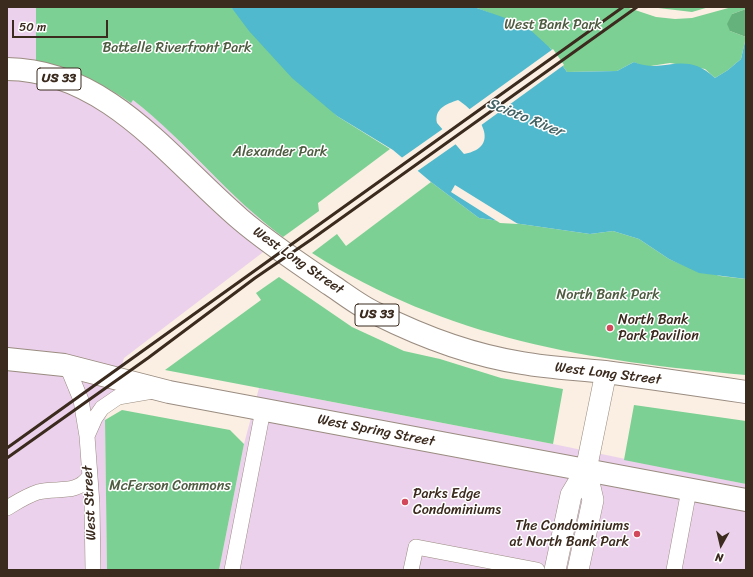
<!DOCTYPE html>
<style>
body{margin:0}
#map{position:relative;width:753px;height:577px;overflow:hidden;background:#faefe2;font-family:Sriracha,sans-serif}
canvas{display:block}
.frame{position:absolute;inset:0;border:8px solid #3b2a1e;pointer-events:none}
.north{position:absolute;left:701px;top:525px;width:40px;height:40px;-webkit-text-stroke:3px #fff;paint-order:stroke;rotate:188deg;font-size:11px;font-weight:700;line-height:16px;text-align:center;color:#3b2a1e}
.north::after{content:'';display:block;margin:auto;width:14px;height:18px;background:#3b2a1e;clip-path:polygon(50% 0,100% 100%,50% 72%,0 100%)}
.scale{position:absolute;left:12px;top:20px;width:96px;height:18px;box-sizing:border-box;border:2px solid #3b2a1e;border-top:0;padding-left:5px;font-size:12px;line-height:14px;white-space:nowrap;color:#3b2a1e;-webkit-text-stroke:3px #fff;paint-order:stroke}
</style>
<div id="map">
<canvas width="753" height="577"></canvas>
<div class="frame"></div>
<div class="north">N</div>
<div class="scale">50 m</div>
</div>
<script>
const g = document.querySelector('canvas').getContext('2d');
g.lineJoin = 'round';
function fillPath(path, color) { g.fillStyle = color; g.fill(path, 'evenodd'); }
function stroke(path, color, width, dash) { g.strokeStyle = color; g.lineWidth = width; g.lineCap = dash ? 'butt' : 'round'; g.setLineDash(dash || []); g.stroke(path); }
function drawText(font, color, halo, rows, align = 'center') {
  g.font = font + ' Sriracha,sans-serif'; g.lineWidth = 3; g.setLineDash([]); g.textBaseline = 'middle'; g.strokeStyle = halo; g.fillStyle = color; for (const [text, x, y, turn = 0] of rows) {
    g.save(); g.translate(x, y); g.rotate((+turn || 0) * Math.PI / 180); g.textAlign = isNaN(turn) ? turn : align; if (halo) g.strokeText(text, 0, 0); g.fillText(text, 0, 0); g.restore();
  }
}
const built = new Path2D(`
 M7,7H36V62L65,69L102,85L130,102L133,100L161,123L234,196L263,222L283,237L124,358L105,420L107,570H7Z
 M259,388L553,444L746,484V570H219L244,444Z`);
const green = new Path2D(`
 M36,7H231L337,116L390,149L318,203L319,211L283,237C228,197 187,142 133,100L131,103C101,82 71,70 36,62Z
 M474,7H626L656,17L675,19L692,18L732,7H746V9L732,14L730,31L746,37L741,59L728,70L715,78L705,69L670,63L644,67L634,62L617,71L567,72L550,48L490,13Z
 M650,7H709L692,12Z
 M431,182L479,218L590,234L613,231L639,239L669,259L683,265L720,276L746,279V375C590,361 447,339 312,253L337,234L346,246Z
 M279,277L352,327L404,351L440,359L501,378L563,389L553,444L165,370L261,300L256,293Z
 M634,405L746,421V484L624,460Z
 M122,410L230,430L244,444L219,570H107L105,420Z`);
const forest = new Path2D(`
 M746,9V37L730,31L727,24L732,14Z`);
const water = new Path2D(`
 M231,7H474L525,25L550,48L567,72L617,71L634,62C664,75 684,49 715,78L728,70L741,59L746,37V279L699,273L669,259L639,239L613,231L590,234L479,218L431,182L393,150L337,116L292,78L249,31ZM458,100C479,113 503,147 464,154L437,123C434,109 446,104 458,100Z`);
const pier = new Path2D(`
 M553,49L564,65L480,126L467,111Z
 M444,128L456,144L416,172L400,159Z
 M455,185L518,224L500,223L451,192Z`);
const street = new Path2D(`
 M67,366L81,400L87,436
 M7,508C17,502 26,496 38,492C56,487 77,495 89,477
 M93,570L92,504L87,436L95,418L102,408L118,397L153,391
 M232,570L263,410
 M411,570L416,547L537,570
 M674,570L689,490`);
const secondary = new Path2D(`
 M555,570L571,495L586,470L606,372
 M578,570L593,500L586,470`);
const primary = new Path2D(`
 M7,69C107,70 171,160 240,219C268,243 300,264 331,285C346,295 361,307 377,314C423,337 471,355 522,363C550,368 578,369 605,372C652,378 699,385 746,392
 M7,359L64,365L169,392L746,500`);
const rail = new Path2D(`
 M7,448L623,7
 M7,458L148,358L255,278L312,239L637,7`);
const markers = [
 [610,328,4,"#d1495b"],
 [405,502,4,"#d1495b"],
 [637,534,4,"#d1495b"]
];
const shields = [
 [59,79,44],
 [377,315,44]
];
const shieldNames = [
 ["US 33",59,79],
 ["US 33",377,315]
];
const parkNames = [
 ["West Bank Park",553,25],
 ["Battelle Riverfront Park",177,48],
 ["Alexander Park",280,152],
 ["North Bank Park",608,295],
 ["McFerson Commons",170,486]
];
const streetNames = [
 ["West Long Street",298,261,35],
 ["West Long Street",608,374,7],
 ["West Spring Street",376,431,11],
 ["West Street",90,503,-93]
];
const poiNames = [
 ["North Bank",618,320],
 ["Park Pavilion",618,336],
 ["Parks Edge",413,494],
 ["Condominiums",413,510],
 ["The Condominiums",629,526,"right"],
 ["at North Bank Park",629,542,"right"]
];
const waterNames = [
 ["Scioto River",525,118,22]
];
fillPath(built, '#ebd1eb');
fillPath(green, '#7cd093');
fillPath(forest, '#65b27d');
fillPath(water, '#50b9cd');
fillPath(pier, '#faefe2');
stroke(street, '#9a8c80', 16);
stroke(secondary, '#9a8c80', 22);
stroke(primary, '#9a8c80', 24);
stroke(street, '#fff', 15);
stroke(secondary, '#fff', 21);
stroke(primary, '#fff', 22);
stroke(rail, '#3b2a1e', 3);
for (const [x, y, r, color] of markers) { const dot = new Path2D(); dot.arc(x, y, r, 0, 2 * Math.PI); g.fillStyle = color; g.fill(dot); stroke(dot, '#fff', 1.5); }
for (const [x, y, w] of shields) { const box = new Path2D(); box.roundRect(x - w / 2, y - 11, w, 22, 3); g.fillStyle = '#fff'; g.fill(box); stroke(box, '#3b2a1e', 1); }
drawText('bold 13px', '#3b2a1e', null, shieldNames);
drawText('14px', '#4e5c41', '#fff', parkNames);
drawText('14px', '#3b2a1e', '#fff', streetNames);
drawText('14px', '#3b2a1e', '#fff', poiNames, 'left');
drawText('italic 15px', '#436364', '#fff', waterNames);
</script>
